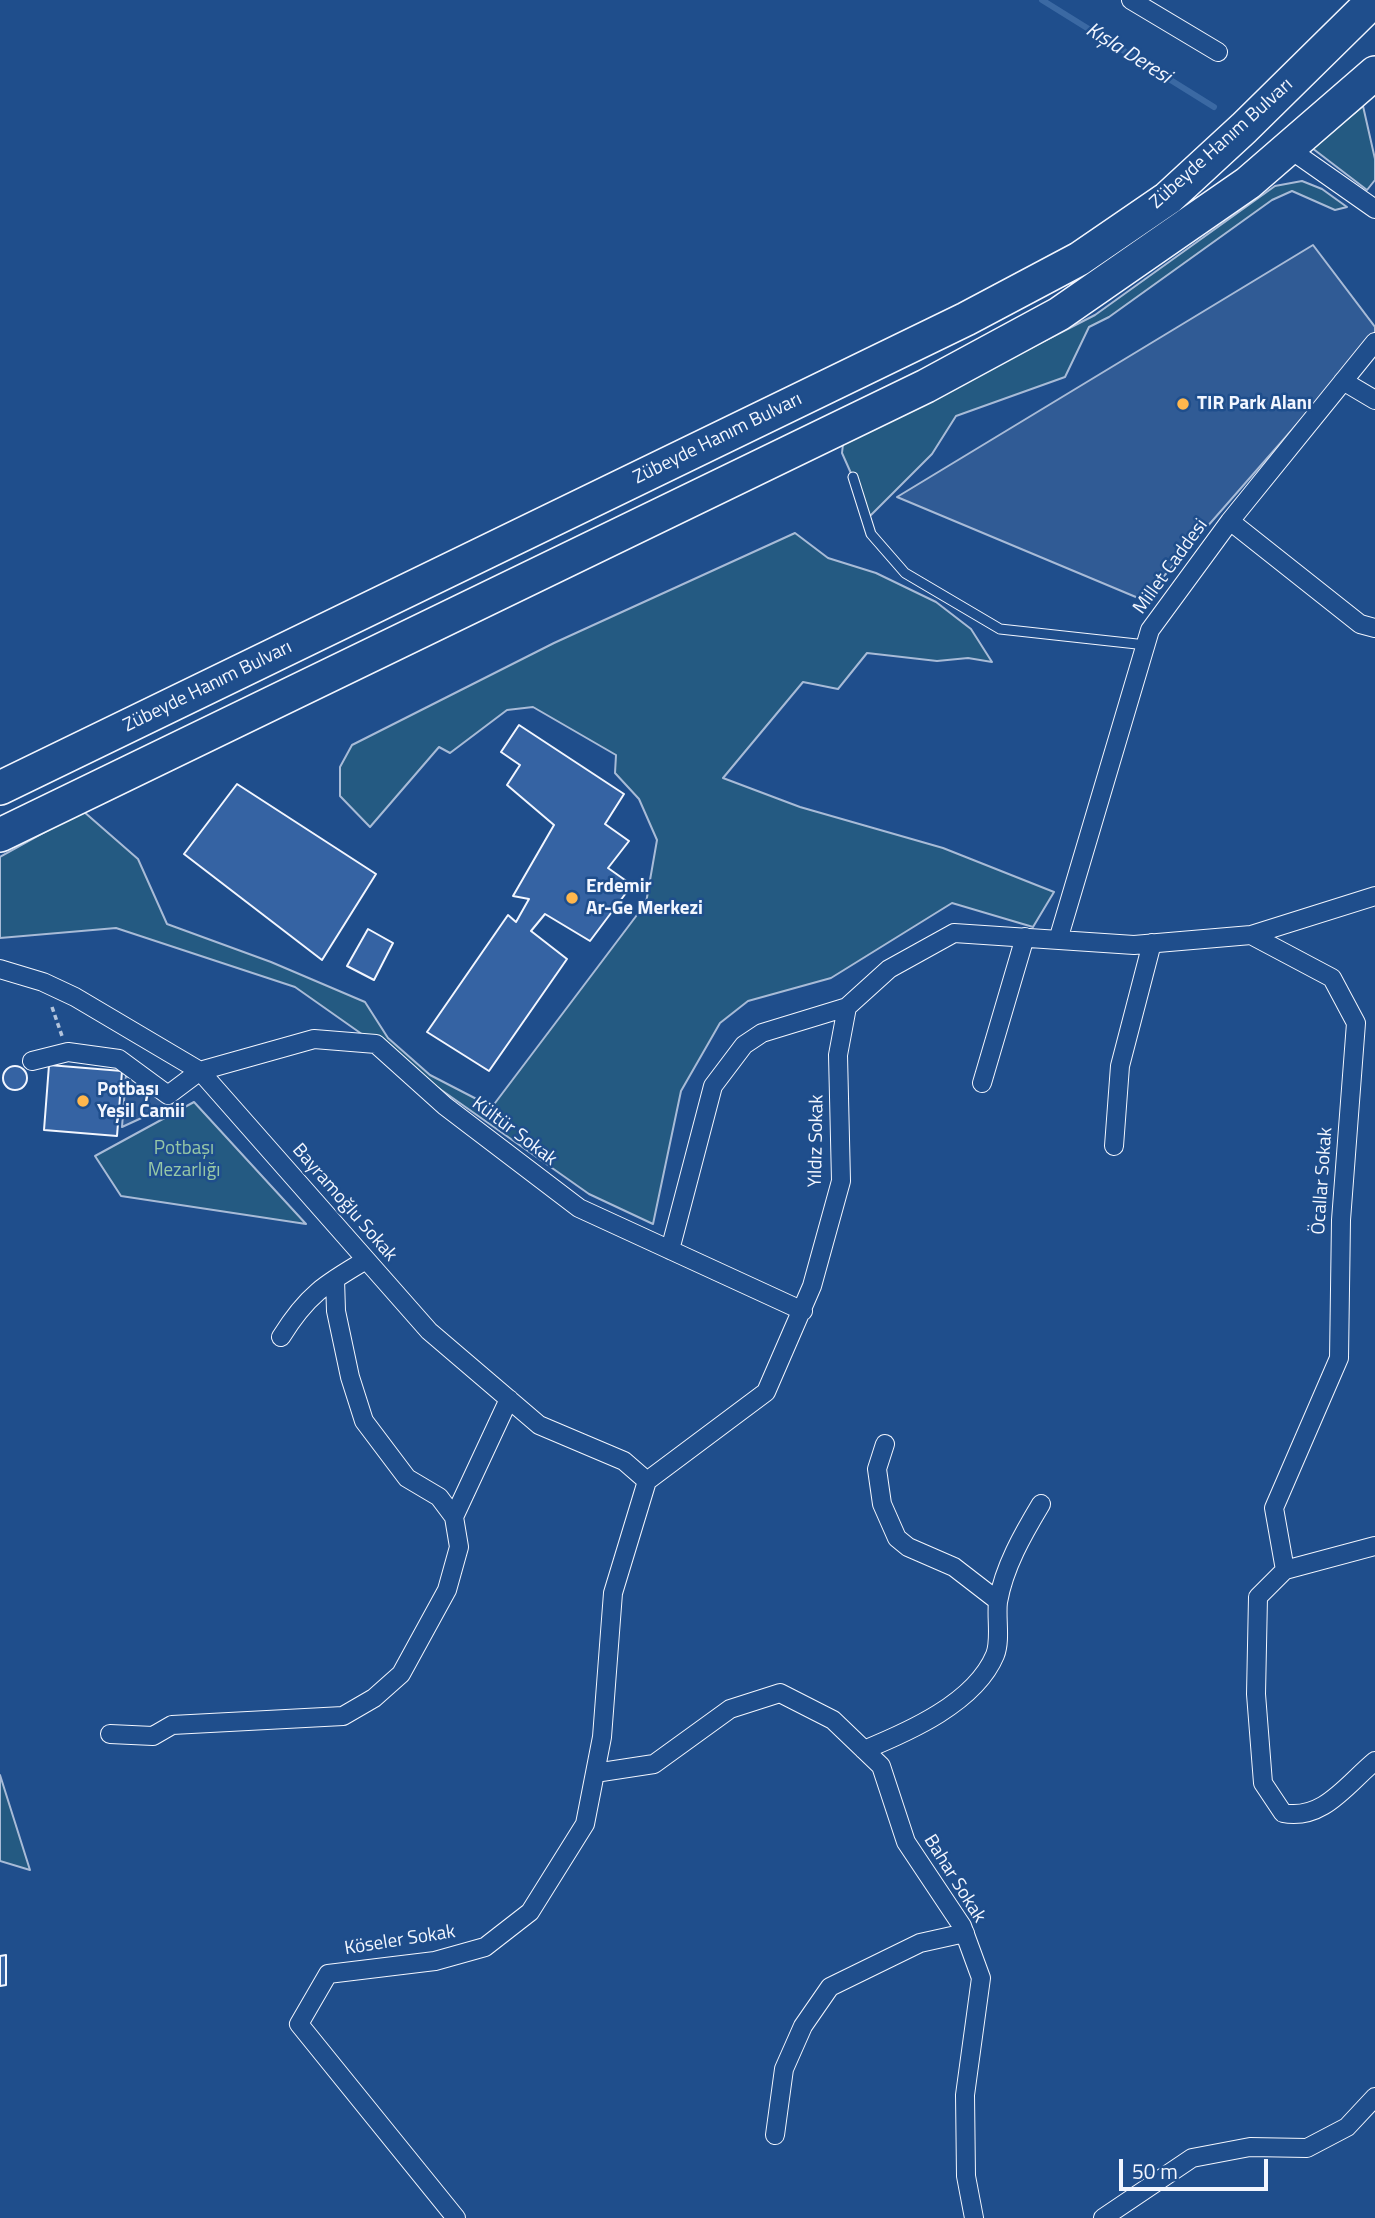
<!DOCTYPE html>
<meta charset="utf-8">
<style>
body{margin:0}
#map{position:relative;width:1375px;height:2218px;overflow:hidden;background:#1f4e8c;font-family:"Titillium Web",sans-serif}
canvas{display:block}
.scale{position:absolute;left:1119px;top:2159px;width:149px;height:32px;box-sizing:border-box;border:4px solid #f2f6ff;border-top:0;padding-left:9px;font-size:21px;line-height:24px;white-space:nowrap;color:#f2f6ff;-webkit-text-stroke:5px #1f4e8c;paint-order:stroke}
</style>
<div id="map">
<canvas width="1375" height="2218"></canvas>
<div class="scale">50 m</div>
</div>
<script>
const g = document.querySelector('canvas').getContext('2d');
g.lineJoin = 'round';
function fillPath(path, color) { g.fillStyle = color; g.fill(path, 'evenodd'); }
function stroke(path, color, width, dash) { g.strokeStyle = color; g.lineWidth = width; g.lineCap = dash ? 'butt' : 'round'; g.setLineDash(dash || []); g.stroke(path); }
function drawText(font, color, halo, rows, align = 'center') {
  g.font = font + ' "Titillium Web",sans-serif'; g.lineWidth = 5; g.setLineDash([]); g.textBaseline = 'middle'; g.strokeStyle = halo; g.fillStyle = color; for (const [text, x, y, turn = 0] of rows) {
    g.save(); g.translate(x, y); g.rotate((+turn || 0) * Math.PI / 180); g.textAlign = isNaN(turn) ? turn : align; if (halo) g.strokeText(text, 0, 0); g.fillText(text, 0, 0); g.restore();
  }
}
const green = new Path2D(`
 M1363,106L1375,159V180L1367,190L1312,148Z
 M1302,181L1322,189L1347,207L1335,210L1292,191L1272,200L1109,317L1089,327L1065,377L956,416L932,454L870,516L842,453L843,444L1095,315L1275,186Z
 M795,533L828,558L876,573L936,602L971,629L992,662L968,658L937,661L867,653L838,689L803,682L723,778L800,807L943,848L1054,892L1033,927L952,903L831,978L748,1001L720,1023L681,1091L653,1224L589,1194L295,987L116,928L0,938V857L83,811L138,859L167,924L271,962L365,1002L388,1038L430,1075L492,1107L646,903L657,840L639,799L615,773L616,755L533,707L507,710L450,753L439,747L370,827L340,796V767L352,745L554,643Z
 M194,1102L306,1224L121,1196L95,1156Z
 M0,1775L30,1870L0,1861Z`);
const parking = new Path2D(`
 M1313,245L1375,327V335L1143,600L897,497Z
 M126,1075L172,1104L122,1127Z`);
const stream = new Path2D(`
 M1042,0L1214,107`);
const building = new Path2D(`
 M519,725L624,794L605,824L629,841L608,868L632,885L590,941L545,914L531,931L567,959L489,1071L427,1032L508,915L516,922L529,899L513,896L554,825L507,785L520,765L501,752Z
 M237,784L376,874L322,960L184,854Z
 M368,929L393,943L374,980L347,966Z
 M49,1065L122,1071L117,1136L44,1130Z
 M3 1078a12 12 0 1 1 24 0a12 12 0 1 1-24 0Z
 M6,1955V1985L0,1986V1956Z`);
const path = new Path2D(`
 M52,1007L62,1036`);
const lane = new Path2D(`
 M853,477L871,534L905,573L1000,629L1146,645`);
const street = new Path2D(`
 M1131,0L1218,52
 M1288,148L1375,209
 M1343,381L1375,400
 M1230,521L1360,624L1375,628
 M1251,935L1375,896
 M1058,940L1150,630L1230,521L1375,342
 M0,969L43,982L75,997L200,1071L429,1331L539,1425L624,1461L647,1481
 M32,1061L68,1052L119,1059L168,1095L200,1071L314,1039L376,1044L445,1106L579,1208L803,1311
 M982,1083L1025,937
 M1114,1146L1120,1066L1152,943
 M670,1250L713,1086L744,1045L762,1033L847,1007
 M281,1337C307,1295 325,1284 366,1260
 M885,1444L877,1469L882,1504L897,1538L908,1547L954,1567L998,1601
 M647,1481L766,1392L812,1286L841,1181L838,1055L847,1007L889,969L954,933L1134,945L1251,935L1332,978L1356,1023L1341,1220L1339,1358L1274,1508L1285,1570
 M454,1517L509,1399
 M1285,1570L1258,1597L1256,1694L1263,1783L1283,1813C1323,1821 1347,1784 1375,1761
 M1285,1570L1375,1546
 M110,1734L153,1736L172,1725L343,1716L374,1698L401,1674L447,1590L459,1547L454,1517L439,1497L407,1478L364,1421L350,1377L336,1311L335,1279
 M864,1750C908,1732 975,1703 995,1655C1001,1640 996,1618 998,1602C1004,1567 1023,1534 1041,1504
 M595,1773L654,1764L730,1709L780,1693L833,1720L881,1766L906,1842L962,1926L981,1978L965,2095L966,2176L974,2218
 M775,2135L784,2069L803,2026L830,1987L920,1943L965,1933
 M456,2218L299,2024L328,1974L435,1961L485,1947L530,1912L585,1824L602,1737L613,1593L647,1481
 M1103,2218L1192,2158L1250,2147L1307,2148L1347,2127L1375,2097`);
const highway = new Path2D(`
 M0,788L966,319L1079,259L1168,198L1244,128L1374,0
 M0,835L926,386L1059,314L1157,246L1248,183L1375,73`);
const markers = [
 [1183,404,7,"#ffb74d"],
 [572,898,7,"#ffb74d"],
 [83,1101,7,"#ffb74d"]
];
const streetNames = [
 ["Zübeyde Hanım Bulvarı",1222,144,-42],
 ["Zübeyde Hanım Bulvarı",718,439,-26],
 ["Millet Caddesi",1171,567,-54],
 ["Zübeyde Hanım Bulvarı",208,687,-26],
 ["Kültür Sokak",514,1132,37],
 ["Yıldız Sokak",817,1141,-89],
 ["Öcallar Sokak",1323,1181,-86],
 ["Bayramoğlu Sokak",344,1203,49],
 ["Bahar Sokak",954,1879,58],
 ["Köseler Sokak",400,1941,-9]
];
const poiNames = [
 ["TIR Park Alanı",1197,404],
 ["Erdemir",586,887],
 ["Ar-Ge Merkezi",586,909],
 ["Potbaşı",97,1090],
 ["Yeşil Camii",97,1112]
];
const parkNames = [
 ["Potbaşı",184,1149],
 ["Mezarlığı",184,1171]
];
const waterNames = [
 ["Kışla Deresi",1128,54,32]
];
fillPath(green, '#245a82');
stroke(green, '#a8bbd7', 2);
fillPath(parking, '#305b95');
stroke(parking, '#a8bbd7', 2);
stroke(stream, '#3b69a3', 6);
fillPath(building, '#3563a3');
stroke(building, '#f2f6ff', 2);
stroke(lane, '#f2f6ff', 11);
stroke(street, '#f2f6ff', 20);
stroke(highway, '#f2f6ff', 36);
stroke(path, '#b3c4dc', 3.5, [5, 3.5]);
stroke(lane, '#1f4e8c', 9);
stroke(street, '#1f4e8c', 18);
stroke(highway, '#1f4e8c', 33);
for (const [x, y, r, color] of markers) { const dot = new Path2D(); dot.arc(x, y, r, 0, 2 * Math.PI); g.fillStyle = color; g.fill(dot); stroke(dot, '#1f4e8c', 2.5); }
drawText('19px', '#f2f6ff', '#1f4e8c', streetNames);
drawText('bold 19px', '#f2f6ff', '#1f4e8c', poiNames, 'left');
drawText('19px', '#97c8a6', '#1f4e8c', parkNames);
drawText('italic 21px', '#f2f6ff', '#1f4e8c', waterNames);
</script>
